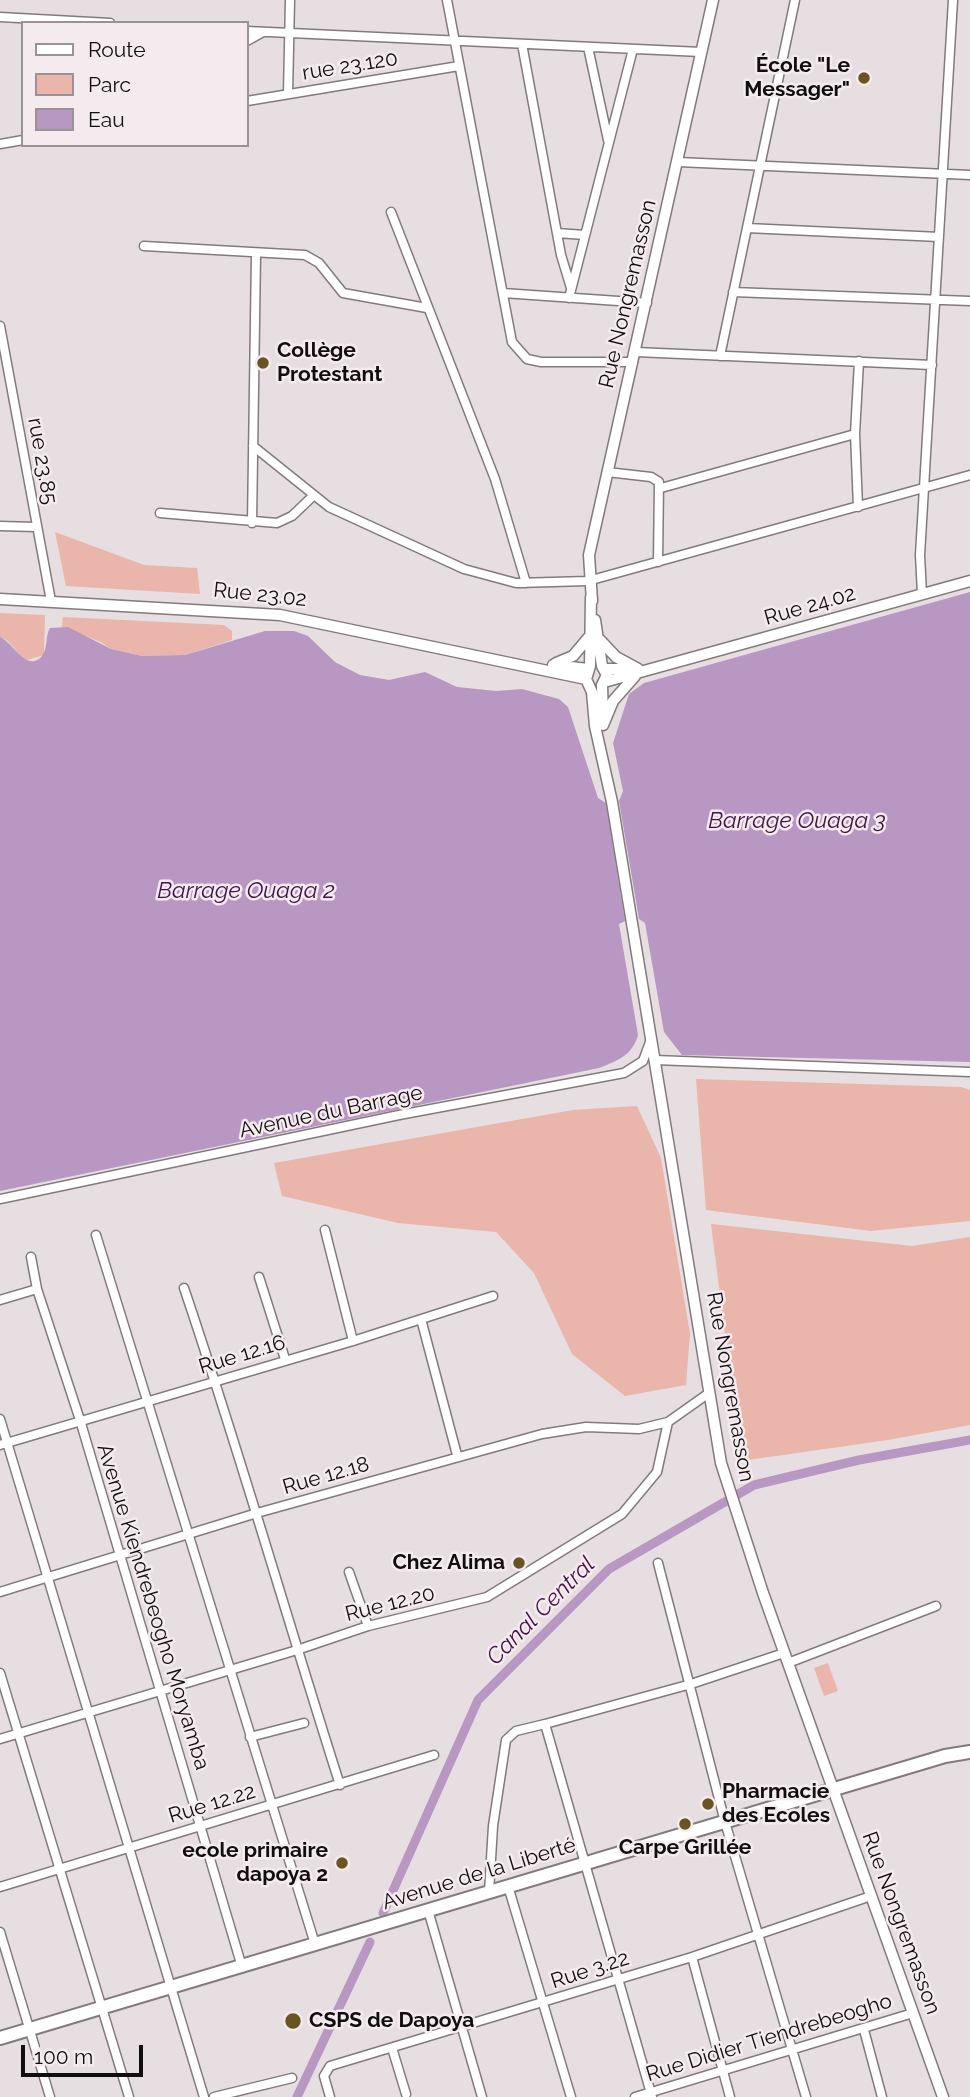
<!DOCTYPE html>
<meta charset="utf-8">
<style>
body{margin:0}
#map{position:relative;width:970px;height:2097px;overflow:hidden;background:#e7dee1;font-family:Raleway,sans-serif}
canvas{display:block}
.legend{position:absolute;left:21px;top:21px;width:228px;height:126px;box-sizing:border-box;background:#f5ebee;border:2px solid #9a9395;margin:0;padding:9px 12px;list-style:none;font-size:21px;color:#110e0f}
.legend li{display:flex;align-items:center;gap:14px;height:35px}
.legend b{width:35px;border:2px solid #9a9395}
.scale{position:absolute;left:21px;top:2045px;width:122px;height:32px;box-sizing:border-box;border:4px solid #110e0f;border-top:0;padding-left:9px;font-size:21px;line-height:24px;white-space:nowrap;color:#110e0f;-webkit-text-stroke:5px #f5ebee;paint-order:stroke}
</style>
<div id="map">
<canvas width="970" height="2097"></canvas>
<ul class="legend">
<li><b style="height:9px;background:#fff"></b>Route</li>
<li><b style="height:19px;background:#eab5aa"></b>Parc</li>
<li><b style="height:19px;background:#b897c2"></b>Eau</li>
</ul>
<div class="scale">100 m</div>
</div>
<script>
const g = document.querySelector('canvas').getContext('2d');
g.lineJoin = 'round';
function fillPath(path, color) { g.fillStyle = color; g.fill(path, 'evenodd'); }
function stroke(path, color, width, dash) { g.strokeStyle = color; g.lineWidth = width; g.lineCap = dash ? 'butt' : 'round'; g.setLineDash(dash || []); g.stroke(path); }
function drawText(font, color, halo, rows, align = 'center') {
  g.font = font + ' Raleway,sans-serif'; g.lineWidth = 5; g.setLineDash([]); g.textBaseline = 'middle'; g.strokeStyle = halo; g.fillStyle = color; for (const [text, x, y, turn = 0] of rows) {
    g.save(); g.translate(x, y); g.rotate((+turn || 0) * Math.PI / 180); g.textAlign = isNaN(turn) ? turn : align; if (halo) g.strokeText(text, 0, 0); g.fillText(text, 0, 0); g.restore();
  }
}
const green = new Path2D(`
 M55,532L144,565L197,568L200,594L66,586Z
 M0,613L45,615L44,655L27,660C15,654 13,641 0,637Z
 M63,617L224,625L232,631V640L185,655L142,656L111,649L101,642L62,627Z
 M696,1079L961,1087L970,1090V1221L871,1231L706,1210Z
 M637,1106L661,1158L690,1334L686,1385L625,1396L572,1354L534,1273L496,1232L398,1223L282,1196L274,1163L573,1110Z
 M711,1224L912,1246L970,1237V1425L888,1440L741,1461Z
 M828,1663L838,1691L824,1696L814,1668Z`);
const water = new Path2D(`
 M970,592V1062L682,1055L664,1032L645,923L639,919L619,801L623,791L613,743L629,694L644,683Z
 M68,627L111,649L142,656L185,655L265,631H294L308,636L335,662L360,675L389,680L425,672L457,687L496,691L522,689L559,699L568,707L598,798L606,803L625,921L619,924L638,1035C633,1055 617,1061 599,1068L0,1191V637C12,641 27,674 42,656C48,649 45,636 50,628Z`);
const canal = new Path2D(`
 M383,1913L478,1700L609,1569L754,1485L859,1460L970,1440
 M297,2097L370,1942`);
const minor = new Path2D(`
 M447,0L512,342L527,359L541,362H633
 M0,17L110,23
 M247,31L701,52
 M247,41L263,32
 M522,44L561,255L571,288
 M588,47L608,140
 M288,94L290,0
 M247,101L459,66
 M0,144L23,140
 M678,162L970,175
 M391,212L495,479L526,583
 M747,228L939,237
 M557,233L585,235
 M144,246L305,255L319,263L343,293L427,308
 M733,292L970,301
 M503,293L647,303
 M569,298L633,49
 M0,326L51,601
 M636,352L932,365
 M720,356L795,0
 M253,446L329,507L464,569L516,583L588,581L970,475
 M607,472L651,477L659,482L658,562
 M661,488L855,434
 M858,507L855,434L859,361
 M160,513L277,523L292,516L313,496
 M252,523L256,254
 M0,526L36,527
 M922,594L920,555L953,0
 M655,1060L970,1072
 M0,1199L399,1115L624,1073L643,1061L650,1042
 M325,1230L353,1341
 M96,1235L315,1944
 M31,1257L37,1289L80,1420L242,1967
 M259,1277L285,1359
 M184,1288C240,1453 287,1619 340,1785
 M0,1300L37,1289
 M421,1319L457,1455
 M0,1419L204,2097
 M0,1445L353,1341L493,1296
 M658,1563L725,1822L806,2097
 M349,1572L368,1626
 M0,1592L257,1513L542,1434L586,1427L639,1429L668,1422
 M788,1663L936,1606
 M0,1673L129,2097
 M250,1737L304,1723
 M0,1739L297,1650L368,1626L487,1597L622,1514L657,1472L668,1422L709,1393
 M508,1886L571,2097
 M0,1887L434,1755
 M489,1892L493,1826L506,1740L516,1731L545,1724
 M428,1910L482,2097
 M0,1932L50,2097
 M692,1957L730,2097
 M864,2030L882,2097
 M392,2048L406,2094
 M214,2097L292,2078
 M330,2097L324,2076L330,2066L692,1957L871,1896
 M635,2097L913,2013
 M652,2097L545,1724L691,1684L784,1653`);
const tertiary = new Path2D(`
 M591,597L590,666L586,679L592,692L595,726L612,802L721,1463L763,1593L943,2097
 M0,599L280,615L586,679
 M592,601L589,555L713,0
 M595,620L602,666L607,675L602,685
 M600,640L616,657L638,669
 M556,663L573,656L589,637
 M553,665L588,669
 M605,669H635
 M604,682L970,581
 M602,685L603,718
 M603,725L613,701L635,676`);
const secondary = new Path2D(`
 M0,2038L945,1756L970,1752`);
const markers = [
 [864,78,7,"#6a5424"],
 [263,363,7,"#6a5424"],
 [519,1563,7,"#6a5424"],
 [708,1804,7,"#6a5424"],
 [685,1824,7,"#6a5424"],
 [342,1863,7,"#6a5424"],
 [293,2021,9,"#6a5424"]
];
const streetNames = [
 ["rue 23.120",350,66,-9],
 ["Rue Nongremasson",628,294,-77],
 ["rue 23.85",42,461,80],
 ["Rue 23.02",260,595,6],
 ["Rue 24.02",810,606,-16],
 ["Avenue du Barrage",331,1112,-12],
 ["Rue 12.16",242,1355,-17],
 ["Rue Nongremasson",730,1387,80],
 ["Rue 12.18",326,1476,-16],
 ["Rue 12.20",390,1604,-14],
 ["Avenue Kiendrebeogho Moryamba",153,1607,73],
 ["Rue 12.22",212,1804,-17],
 ["Avenue de la Liberté",479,1874,-17],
 ["Rue Nongremasson",901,1923,70],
 ["Rue 3.22",590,1970,-18],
 ["Rue Didier Tiendrebeogho",769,2038,-17]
];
const poiNames = [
 ["École \"Le",850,66],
 ["Messager\"",850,90],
 ["Collège",277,351,"left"],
 ["Protestant",277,375,"left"],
 ["Chez Alima",505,1563],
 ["Pharmacie",722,1792,"left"],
 ["des Ecoles",722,1816,"left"],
 ["Carpe Grillée",685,1848,"center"],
 ["ecole primaire",328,1851],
 ["dapoya 2",328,1875],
 ["CSPS de Dapoya",309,2021,"left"]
];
const waterNames = [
 ["Barrage Ouaga 3",797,821],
 ["Barrage Ouaga 2",246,891],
 ["Canal Central",541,1611,-45]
];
fillPath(green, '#eab5aa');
fillPath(water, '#b897c2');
stroke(canal, '#b897c2', 9);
stroke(minor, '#827a7d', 11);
stroke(tertiary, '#827a7d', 13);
stroke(secondary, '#827a7d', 16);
stroke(minor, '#fff', 8);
stroke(tertiary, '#fff', 10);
stroke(secondary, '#fff', 12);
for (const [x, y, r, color] of markers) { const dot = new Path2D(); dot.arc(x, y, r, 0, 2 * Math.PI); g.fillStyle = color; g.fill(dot); stroke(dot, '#f5ebee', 2.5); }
drawText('21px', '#110e0f', '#f5ebee', streetNames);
drawText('bold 21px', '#110e0f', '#f5ebee', poiNames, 'right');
drawText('italic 23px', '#3f144a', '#f5ebee', waterNames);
</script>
